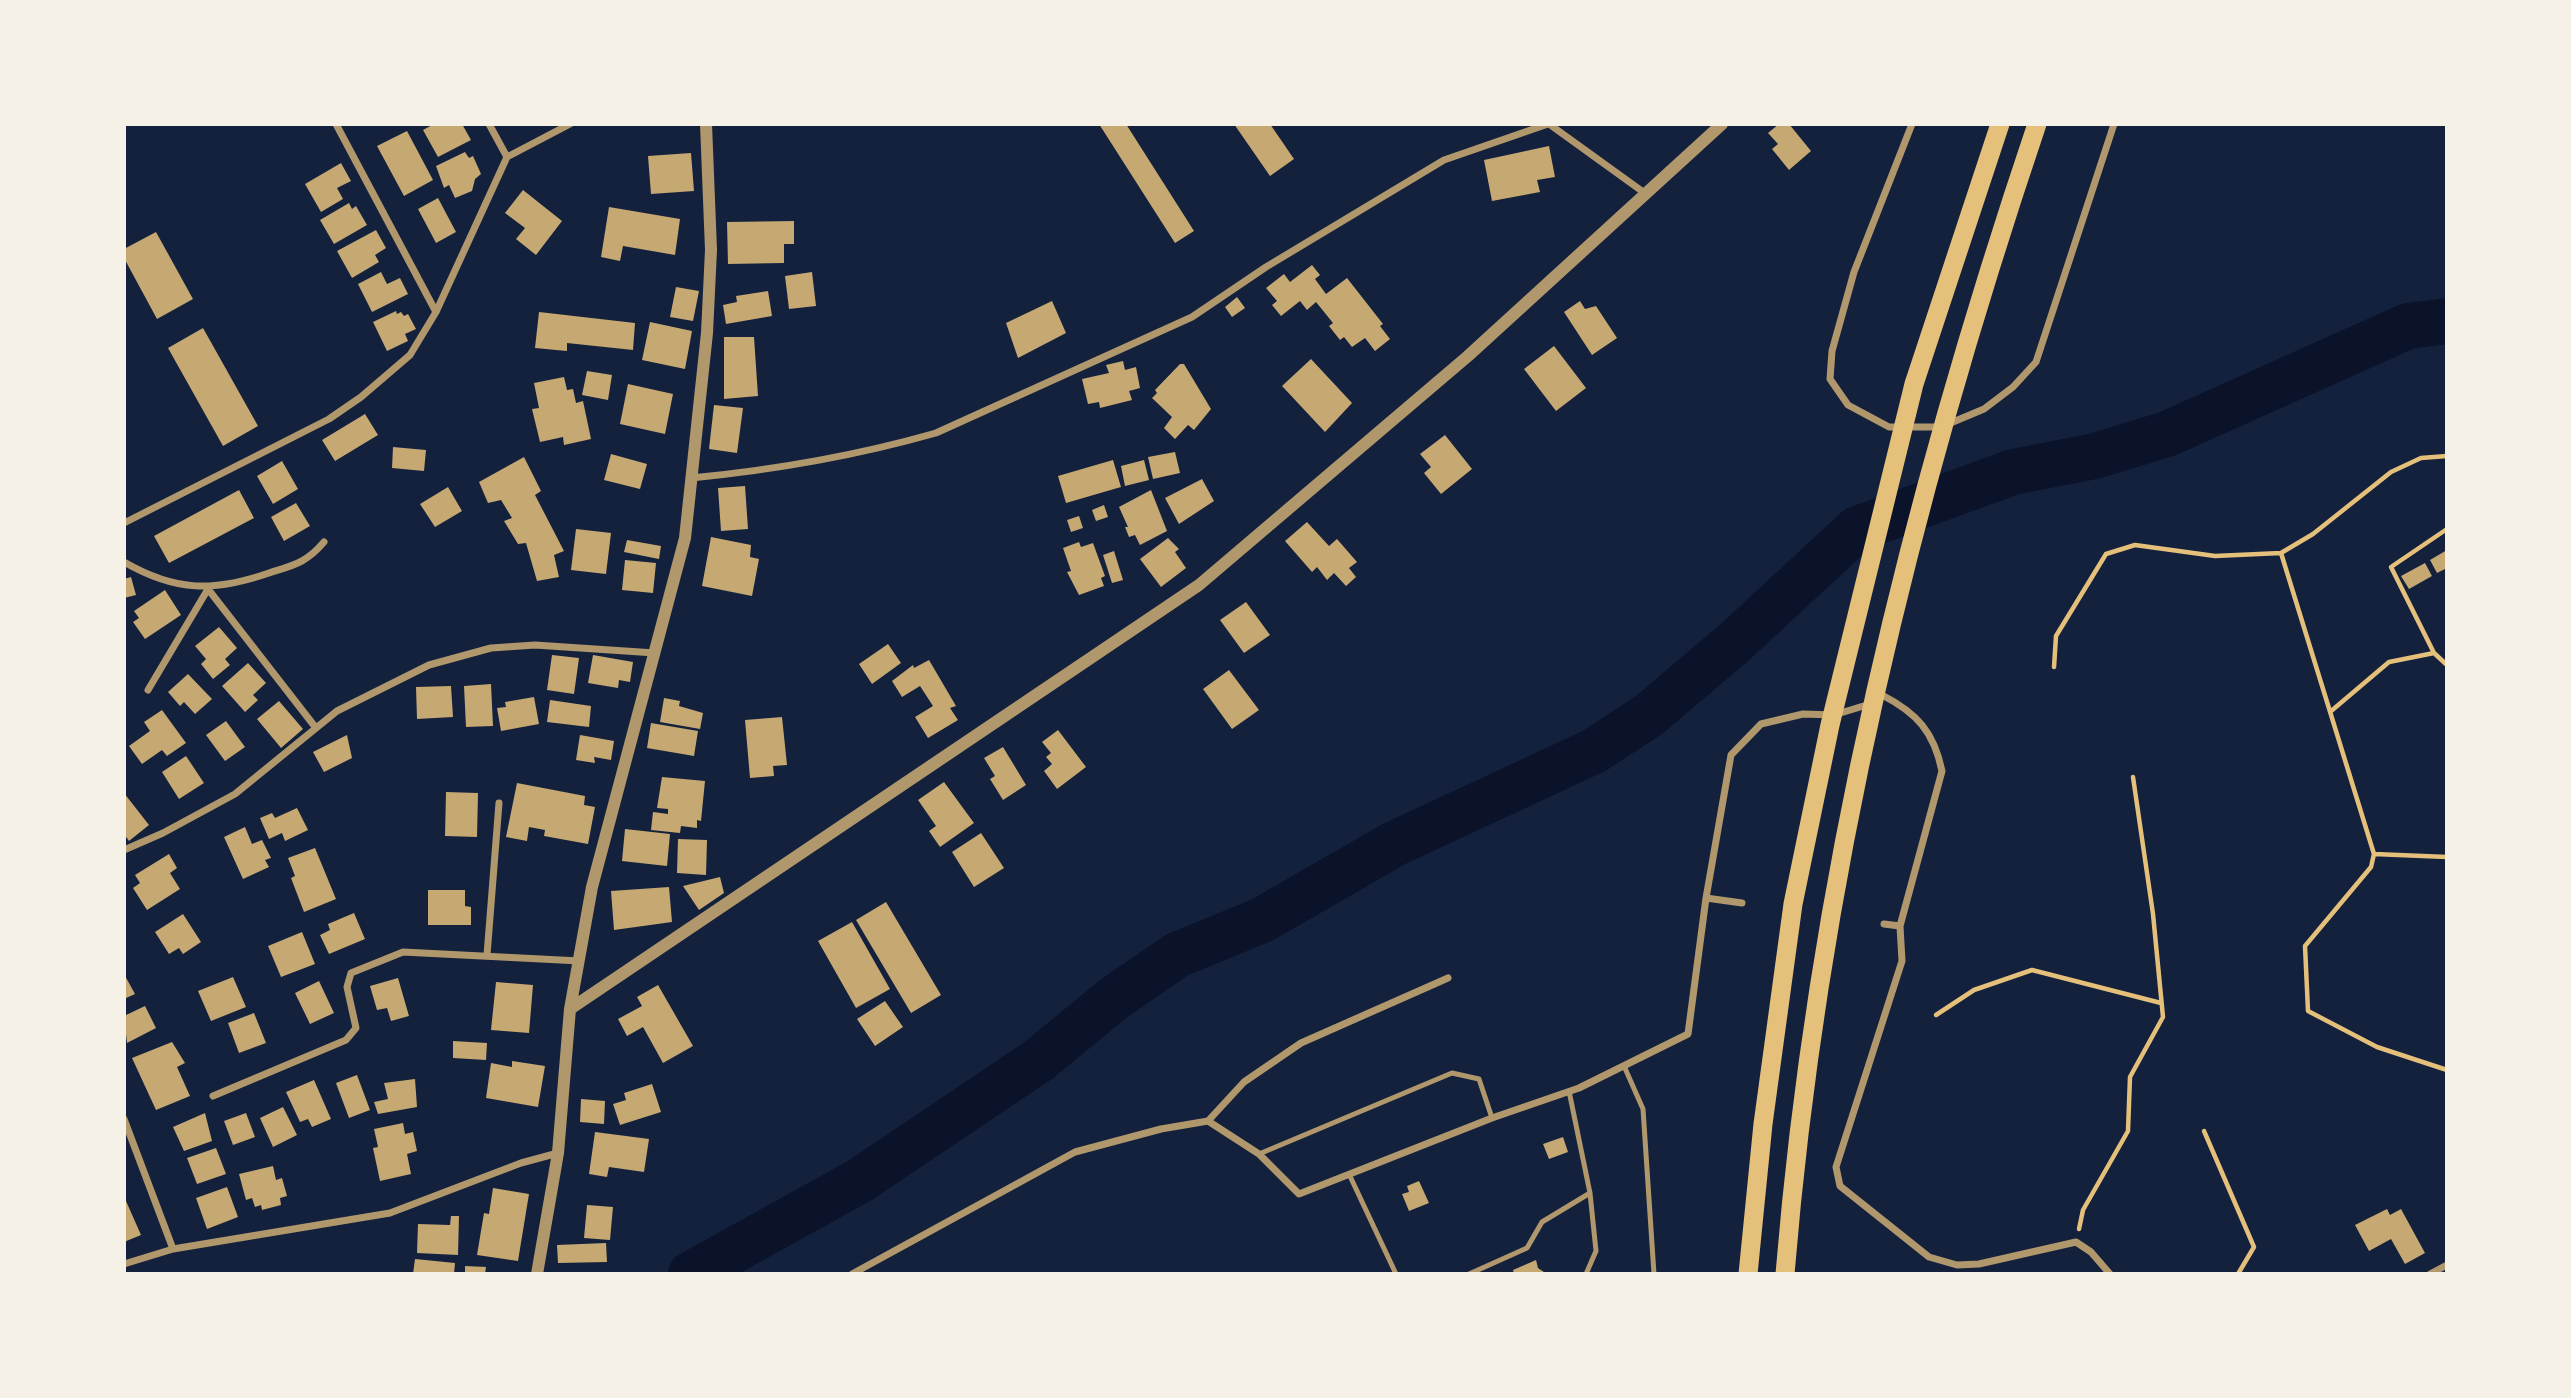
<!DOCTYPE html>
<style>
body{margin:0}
#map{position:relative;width:2571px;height:1398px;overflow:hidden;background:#14213d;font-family:"Alegreya Sans",sans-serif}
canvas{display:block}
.frame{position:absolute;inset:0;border:126px solid #f6f1e7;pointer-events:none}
</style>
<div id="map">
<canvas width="2571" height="1398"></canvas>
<div class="frame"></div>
</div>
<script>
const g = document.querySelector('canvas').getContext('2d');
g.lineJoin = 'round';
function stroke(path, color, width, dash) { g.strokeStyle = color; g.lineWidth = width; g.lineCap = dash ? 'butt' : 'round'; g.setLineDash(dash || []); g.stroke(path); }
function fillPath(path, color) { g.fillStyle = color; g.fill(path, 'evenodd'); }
const river = new Path2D(`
 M691,1274L859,1181L1039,1060L1113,999L1177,955L1262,920L1394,844L1594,751L1649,715L1735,642L1857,529L2013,472L2095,456L2167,434L2408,326L2447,321`);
const building = new Path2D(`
 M434,124H462L471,140L438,157L423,130Z
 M1099,124H1126L1194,231L1175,243Z
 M1234,124H1270L1294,159L1270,176Z
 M1779,124H1789L1811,151L1789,170L1772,149L1778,144L1768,133Z
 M407,131L433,180L404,196L377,146Z
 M1549,146L1555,177L1537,180L1540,192L1492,201L1484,160Z
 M465,152L469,158L473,156L481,174L475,179L472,191L455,198L449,185L444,188L436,166Z
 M691,153L694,191L651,194L648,156Z
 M341,163L351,181L337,188L343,199L321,212L305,184Z
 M523,190L562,221L536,255L516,239L525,228L505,213Z
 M438,198L456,232L436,243L418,209Z
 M349,203L352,209L356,206L367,225L334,244L320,220Z
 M609,207L680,219L675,255L623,246L620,261L601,257Z
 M794,221V244H784V263L728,264L727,222Z
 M376,230L386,248L375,255L379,262L352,278L337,251Z
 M156,232L193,299L157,319L124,258V249Z
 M1312,265L1320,275L1315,279L1326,294L1347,278L1383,324L1380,326L1390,339L1375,351L1365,338L1352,347L1344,337L1340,340L1329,326L1333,323L1316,302L1307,310L1300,301L1281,316L1272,305L1277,301L1266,288L1284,274L1290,282Z
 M381,272L387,284L400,278L408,294L372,312L358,284Z
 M812,272L816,306L789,309L785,276Z
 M676,287L699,291L693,321L670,317Z
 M768,291L772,316L726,324L723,305L737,302L736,296Z
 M1237,297L1245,308L1232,317L1225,307Z
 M1052,301L1066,333L1018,358L1006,323Z
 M1580,301L1585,309L1596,306L1617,338L1592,355L1564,312Z
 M396,311L397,314L401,312L404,316L408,314L416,329L405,334L408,341L387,351L373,322Z
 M539,312L635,323L633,350L567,343V351L535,348Z
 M650,322L692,331L685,369L642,360Z
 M203,328L258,426L223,446L168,348Z
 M724,337H754L758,396L724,399Z
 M1554,346L1586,388L1556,411L1524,369Z
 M1311,359L1352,403L1325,432L1282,386Z
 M1123,361L1125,370L1136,367L1140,388L1129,391L1132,400L1100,408L1099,402L1088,404L1082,379L1109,373L1106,365Z
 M1180,364H1184L1211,409L1194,430L1188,425L1175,439L1164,428L1172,417L1152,398L1157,393L1155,390Z
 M587,371L612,375L608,400L582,395Z
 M564,377L567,390L573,389L576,403L583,401L591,439L564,445L563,437L540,442L532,409L539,408L534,383Z
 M628,384L673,394L665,434L620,424Z
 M714,405L743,408L737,453L709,449Z
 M365,414L378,435L335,461L322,440Z
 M1445,435L1472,469L1441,494L1424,473L1431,467L1420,454Z
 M393,447L426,450L424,471L392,468Z
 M1175,452L1180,473L1153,479L1148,457Z
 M611,454L647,464L640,489L604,480Z
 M524,457L541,491L535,495L564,551L554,555L559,577L537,581L526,543L518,544L504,521L512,518L501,500L488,503L479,482Z
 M1113,460L1121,487L1066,503L1058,476Z
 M1144,460L1149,480L1125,486L1121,466Z
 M282,461L298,489L273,504L257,476Z
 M1202,479L1214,501L1179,524L1165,498Z
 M745,486L748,529L721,531L718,488Z
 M448,487L462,511L435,527L420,504Z
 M239,490L254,518L169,563L154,536Z
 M1151,490L1167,531L1140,545L1135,535L1129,537L1125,527H1128L1119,507Z
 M296,503L310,526L284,541L271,517Z
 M1104,505L1108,517L1096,521L1092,510Z
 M1079,516L1083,528L1071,532L1067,520Z
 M1307,522L1329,546L1337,539L1357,562L1349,568L1356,577L1346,586L1334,573L1327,580L1317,567L1312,572L1285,541Z
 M576,529L611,533L606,574L571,570Z
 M711,537L751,545L750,557L759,559L752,596L702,586Z
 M1168,538L1179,549L1175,552L1186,568L1161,587L1140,559Z
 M627,540L661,546L659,559L624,552Z
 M1079,542L1081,547L1093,543L1105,576L1101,578L1104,586L1079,595L1067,572L1071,571L1063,548Z
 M2447,550V568L2437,573L2430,560Z
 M1114,551L1123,580L1112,583L1103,555Z
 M625,560L656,563L653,593L622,590Z
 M2425,563L2432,576L2409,589L2401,576Z
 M131,577L136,595L124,598V579Z
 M165,590L181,615L145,639L133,622L139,618L134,611Z
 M1246,602L1270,635L1244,653L1220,620Z
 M219,627L237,648L225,659L230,665L213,679L201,664L206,659L195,646Z
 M888,644L901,663L872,684L859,664Z
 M552,655L579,658L574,694L547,690Z
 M593,655L633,662L630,682L619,680L618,688L588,683Z
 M929,660L956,706L950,708L958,720L928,738L915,717L933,706L920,686L902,697L892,681L913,665L914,668Z
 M248,663L266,683L253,695L258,700L245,712L222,686Z
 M1229,670L1259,710L1232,729L1203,689Z
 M188,674L212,699L195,714L184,702L180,706L168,692Z
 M491,684L493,726L466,727L464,686Z
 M451,686L453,717L417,719L416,687Z
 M534,697L539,724L501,731L497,708L506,707L505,702Z
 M664,698L680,701L679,706L703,713L700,729L660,722Z
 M550,700L591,706L589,727L547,722Z
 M279,701L303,729L281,748L257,719Z
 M162,710L186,743L167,756L162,750L142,764L129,746L150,731L144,722Z
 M782,717L787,765L773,766L774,776L750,778L745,720Z
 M226,721L245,747L225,761L206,735Z
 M651,723L698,731L694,756L647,748Z
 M1058,730L1086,767L1057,789L1044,771L1052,764L1046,757L1051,753L1042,742Z
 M347,735L352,758L324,772L313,752Z
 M580,735L614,741L611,760L594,757L595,763L576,760Z
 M1003,747L1026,785L1003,800L990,779L995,776L984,758Z
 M186,756L204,783L179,799L162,772Z
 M662,777L705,781L701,821L697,820V828L681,826L680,833L651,830L653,812L668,814V809L657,808Z
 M944,782L974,823L940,847L929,831L936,826L918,800Z
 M517,783L585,796L584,805L595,807L588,844L544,836L545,830L529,827L527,841L506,837Z
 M446,792L478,793L477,837L445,836Z
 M124,793L149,825L129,841L124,834Z
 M297,808L308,830L285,841L282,833L269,839L260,818L272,813L275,818Z
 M245,827L252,844L262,840L271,858L265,860L269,867L243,879L224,837Z
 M625,829L670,834L667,866L622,861Z
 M981,833L1004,868L974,887L952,852Z
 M678,839L707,840L706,875L677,873Z
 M315,848L336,899L304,912L291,878L295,876L288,858Z
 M169,854L177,868L170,873L180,889L147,910L133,888L140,883L135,875Z
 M720,877L724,893L699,910L683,886Z
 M669,887L672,922L614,930L611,891Z
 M428,890H465V906L471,907V925H428Z
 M886,902L941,995L911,1013L856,920Z
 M354,913L365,939L329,954L320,935L330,930L328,924Z
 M183,914L201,942L183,954L179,948L169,954L155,932Z
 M852,922L890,989L856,1008L818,941Z
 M302,932L315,964L281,977L268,946Z
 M124,974L135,994L124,999Z
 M233,977L246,1007L211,1021L198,991Z
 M398,978L409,1016L391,1021L387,1008L377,1010L370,986Z
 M319,981L334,1013L310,1024L295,993Z
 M496,982L533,985L529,1033L491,1030Z
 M658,985L693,1046L663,1063L643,1027L627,1036L618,1019L642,1006L637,997Z
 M885,1001L903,1027L875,1046L857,1019Z
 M145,1006L156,1028L127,1043L124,1016Z
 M254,1013L266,1043L239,1053L228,1023Z
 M453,1041L487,1043L486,1060L453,1058Z
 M172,1042L185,1063L177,1067L190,1096L156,1110L132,1058Z
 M512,1061L545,1066L538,1107L486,1098L491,1063L512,1067Z
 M357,1075L370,1110L349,1118L336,1083Z
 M415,1079L417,1107L378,1114L374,1102L388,1099L384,1083Z
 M314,1080L331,1119L312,1127L308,1119L300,1122L286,1092Z
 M652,1084L661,1112L620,1125L613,1104L626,1100L624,1093Z
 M581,1099L605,1101L604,1124L580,1122Z
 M283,1107L297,1135L273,1147L260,1118Z
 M205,1113L212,1141L184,1151L173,1127Z
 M246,1113L255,1137L233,1145L224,1121Z
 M403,1123L405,1134L413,1132L417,1151L407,1154L411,1174L380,1181L373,1148L378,1147L374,1129Z
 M595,1132L649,1139L644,1172L609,1167L607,1177L589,1174Z
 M1563,1137L1568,1152L1549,1159L1543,1144Z
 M216,1148L226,1174L197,1184L187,1158Z
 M273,1166L276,1180L282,1178L287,1196L280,1198L281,1205L262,1210L261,1205L255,1207L252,1198L246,1200L239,1174Z
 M1419,1181L1429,1203L1409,1211L1402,1194L1409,1192L1407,1186Z
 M227,1187L238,1217L207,1229L196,1198Z
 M493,1188L529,1194L518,1261L477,1255L484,1213L489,1214Z
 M126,1201L141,1235L124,1242V1202Z
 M587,1205L613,1207L610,1240L584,1238Z
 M2387,1209L2390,1215L2401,1209L2425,1253L2405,1264L2391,1239L2369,1251L2355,1225Z
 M451,1216H459L458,1255L417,1253L418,1224L450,1225Z
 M606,1243L607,1262L558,1263L557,1245Z
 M415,1259L455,1263L454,1274H413Z
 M1536,1260L1538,1268L1547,1274H1514L1513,1270Z
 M465,1266L486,1267L485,1274H465Z`);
const path = new Path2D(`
 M2447,529L2391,567L2434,653L2447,665
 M2281,553L2374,854L2371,867L2305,946L2308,1011L2377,1047L2447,1070
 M2054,667L2056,636L2106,554L2135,545L2215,556L2281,553L2313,534L2391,472L2421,458L2447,456
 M2330,712L2389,662L2434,653
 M2374,854L2447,857
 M1936,1015L1974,990L2032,970L2161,1003
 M2204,1131L2254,1247L2238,1274
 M2079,1229L2083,1210L2128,1131L2130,1077L2163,1017L2153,914L2133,777`);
const service = new Path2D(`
 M1624,1066L1643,1109L1654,1274
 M1259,1154L1452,1073L1479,1079L1492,1118
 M1349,1174L1396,1274
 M1469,1274L1527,1248L1542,1222L1590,1193L1569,1091
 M1586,1274L1596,1251L1590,1193`);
const minor = new Path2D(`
 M336,124L436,312
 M489,124L507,157
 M1549,124L1646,194
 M1912,124L1854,272L1832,351L1830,379L1848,405L1889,427H1941L1984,409L2013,387L2036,362L2114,124
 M691,478C774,470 855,456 936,433L1192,317L1266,267L1444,160L1548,124
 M124,523L329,419L361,397L410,355L436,312L507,157L570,124
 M124,562C176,592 214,592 269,573C294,565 306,563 324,542
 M148,690L208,589L316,728
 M124,850L163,833L235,794L337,711L429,665L491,648L535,645L655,653
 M1706,898L1742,903
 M1884,924L1900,926
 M487,955L499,803
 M213,1096L346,1040L356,1028L347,987L351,973L403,952L580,961
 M124,1119L173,1249
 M1208,1121L1244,1082L1301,1043L1448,978
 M124,1264L173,1249L390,1213L521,1163L558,1153
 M852,1274L1075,1152L1161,1129L1208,1121L1259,1154L1299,1194L1492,1118L1579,1088L1688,1034L1706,898L1731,755L1761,724L1803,714L1834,715L1870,704L1882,695C1917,713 1934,732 1942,771L1900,926L1902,961L1836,1167L1840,1186L1929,1257L1957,1265L1979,1264L2076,1242L2091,1252L2110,1274
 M2430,1274L2447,1265`);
const tertiary = new Path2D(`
 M570,1009L1199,585L1468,356L1722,124
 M537,1274L558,1153L570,1009L592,887L685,538L707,333L711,250L706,124`);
const motorway = new Path2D(`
 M1748,1274L1763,1124L1793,904L1830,725L1914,384L2000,124
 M1785,1274C1817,881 1911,497 2037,124`);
stroke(river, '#0b132b', 46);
fillPath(building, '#c6a872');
stroke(path, '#e5c07b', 4.5);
stroke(service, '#b1986c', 5);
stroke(minor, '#b1986c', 7);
stroke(tertiary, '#b1986c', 12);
stroke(motorway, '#e5c07b', 19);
</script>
